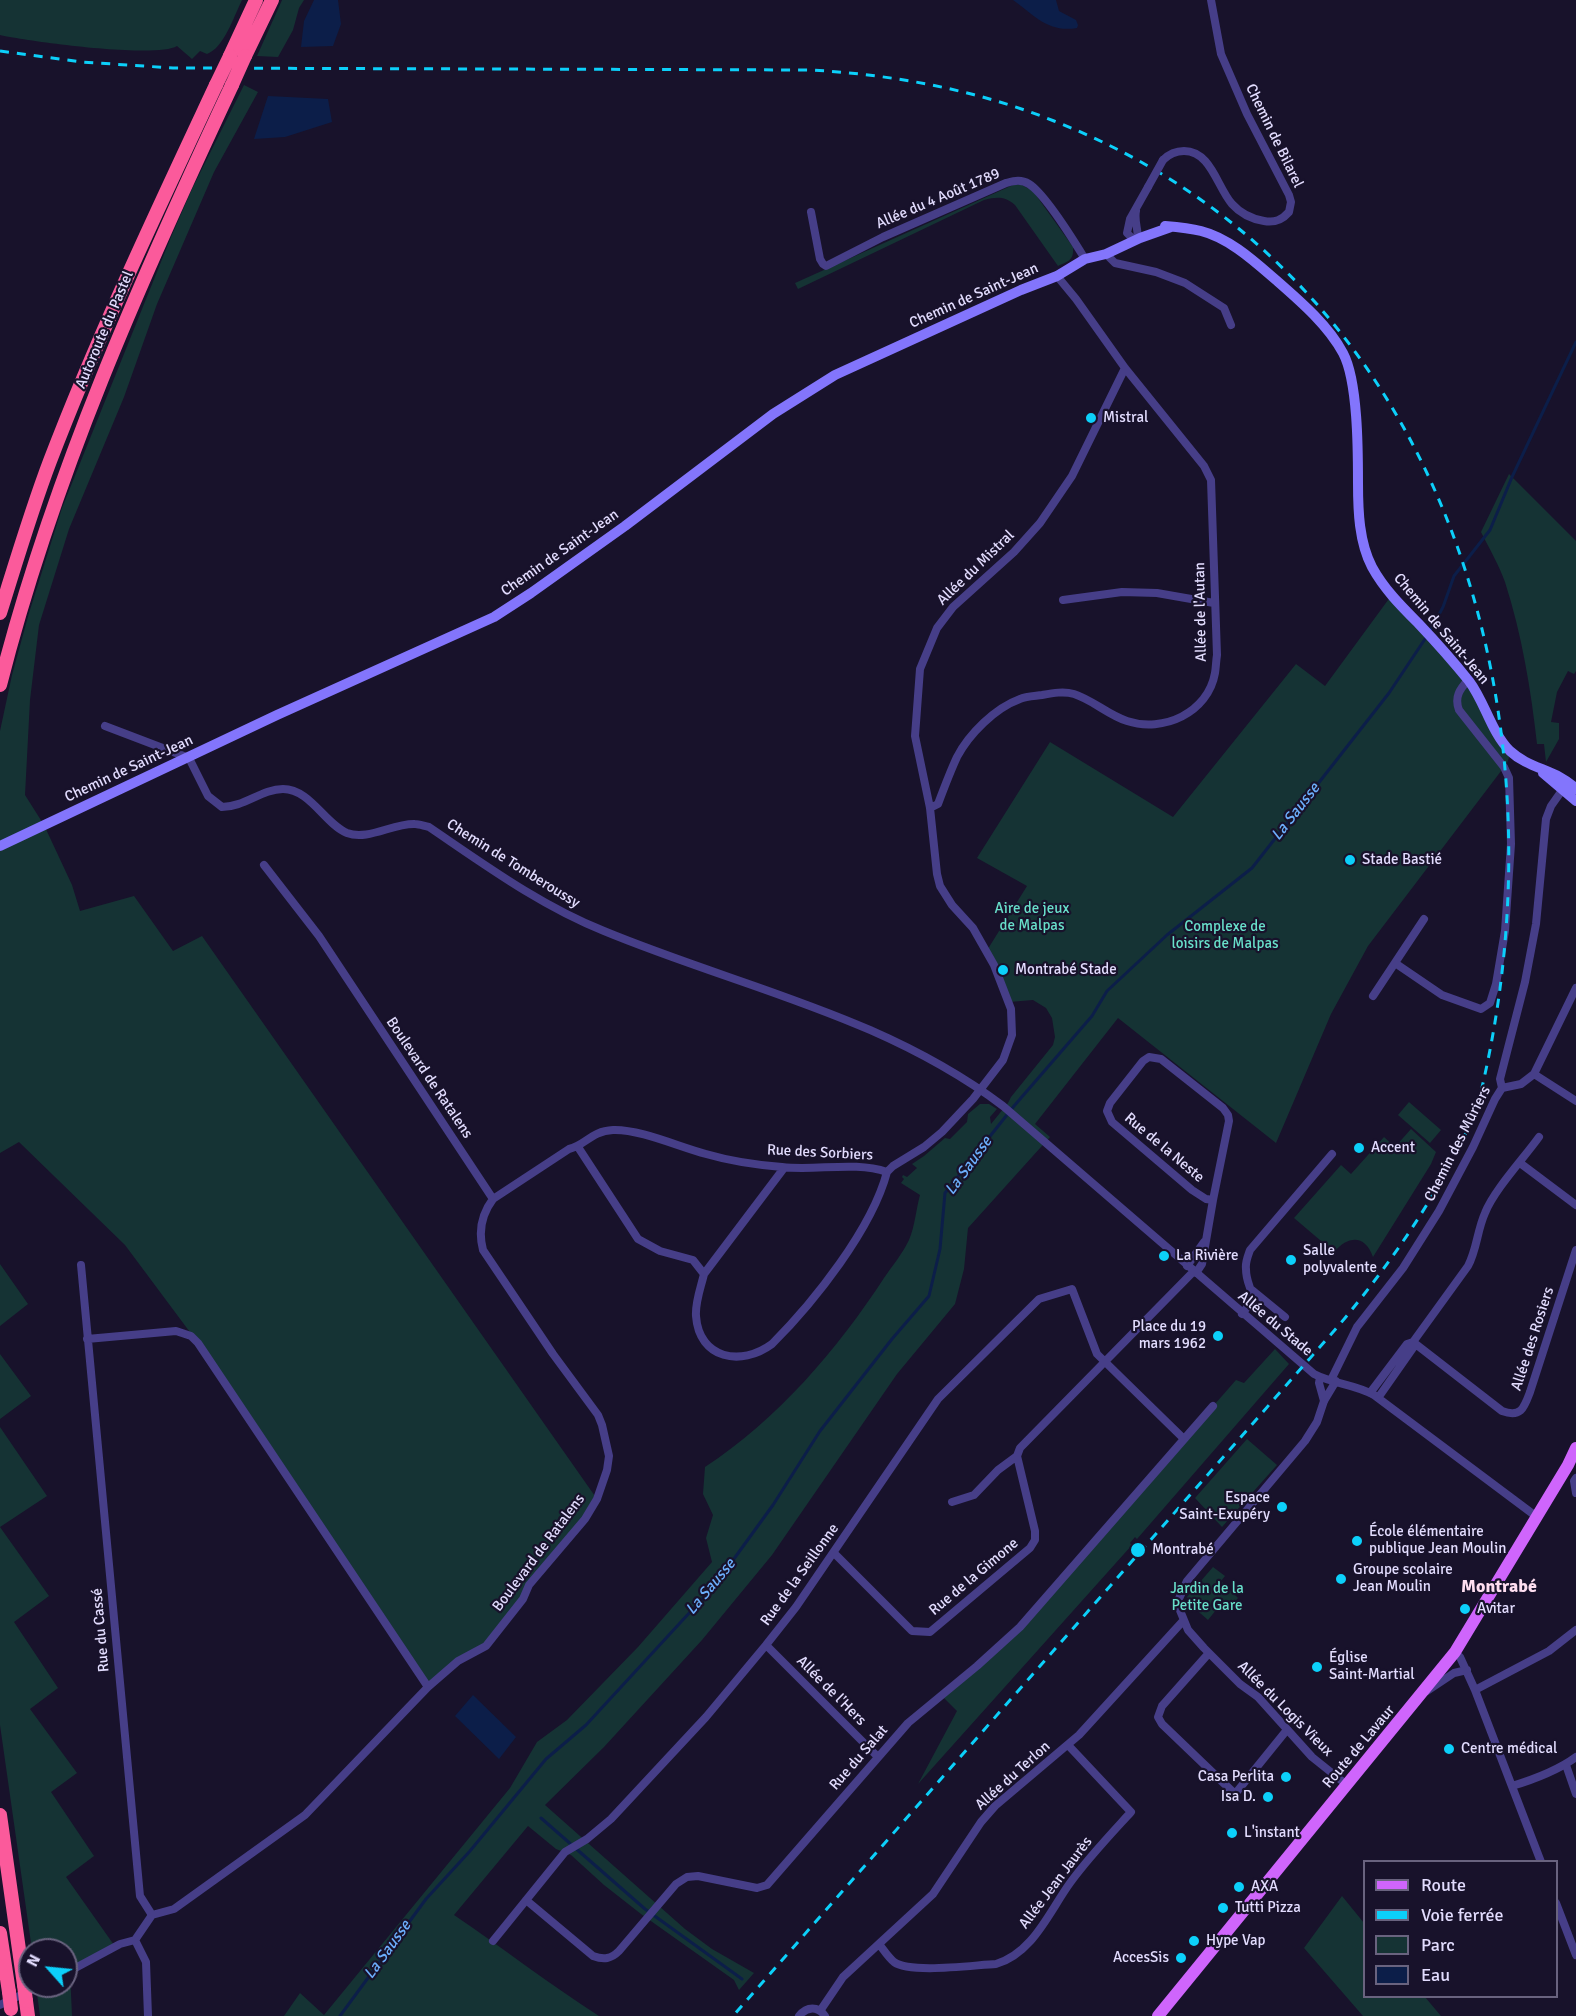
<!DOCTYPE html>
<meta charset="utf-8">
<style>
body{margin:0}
#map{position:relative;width:1576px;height:2016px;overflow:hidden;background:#18122b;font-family:Signika,sans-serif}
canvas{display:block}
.legend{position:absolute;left:1363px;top:1860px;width:195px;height:138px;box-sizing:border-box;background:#18122b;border:2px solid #69637f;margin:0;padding:8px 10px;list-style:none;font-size:18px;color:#e2dcfe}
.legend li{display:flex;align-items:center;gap:12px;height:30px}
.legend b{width:30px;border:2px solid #69637f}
.north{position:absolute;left:18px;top:1938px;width:60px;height:60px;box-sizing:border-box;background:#18122b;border:2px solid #69637f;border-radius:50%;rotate:297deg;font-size:16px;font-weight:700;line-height:24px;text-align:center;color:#e2dcfe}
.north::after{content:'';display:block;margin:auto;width:21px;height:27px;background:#0cd0fa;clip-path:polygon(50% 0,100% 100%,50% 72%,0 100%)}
</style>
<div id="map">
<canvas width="1576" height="2016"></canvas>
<ul class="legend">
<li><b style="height:8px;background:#cf65fc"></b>Route</li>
<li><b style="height:8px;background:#0cd0fa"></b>Voie ferrée</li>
<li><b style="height:16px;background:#153334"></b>Parc</li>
<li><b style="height:16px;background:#0c1e49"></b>Eau</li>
</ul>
<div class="north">N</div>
</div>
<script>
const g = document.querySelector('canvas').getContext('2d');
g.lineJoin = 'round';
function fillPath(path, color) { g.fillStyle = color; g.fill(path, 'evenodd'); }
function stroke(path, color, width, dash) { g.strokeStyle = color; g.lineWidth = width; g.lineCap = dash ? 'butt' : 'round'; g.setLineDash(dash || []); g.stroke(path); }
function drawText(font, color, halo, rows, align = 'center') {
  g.font = font + ' Signika,sans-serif'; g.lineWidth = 4.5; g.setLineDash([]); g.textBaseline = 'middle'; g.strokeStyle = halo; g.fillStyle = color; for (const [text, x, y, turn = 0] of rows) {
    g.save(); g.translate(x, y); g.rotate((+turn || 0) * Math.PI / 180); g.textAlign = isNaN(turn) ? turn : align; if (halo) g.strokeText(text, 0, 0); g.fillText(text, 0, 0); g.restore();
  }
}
const green = new Path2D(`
 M0,0H242C234,16 224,48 207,54L200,51L192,59L177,46C156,59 26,41 0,35Z
 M282,0H304L299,8L293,30L278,57L257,56Z
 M244,85L258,92L214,172L157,304L124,397L69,529L39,625L30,700L25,795L44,825L72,885L80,911L134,896L173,951L202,936L597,1499L486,1646L458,1661L428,1687L198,1343L125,1245L19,1142L0,1153V731L12,675L29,613L62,508L171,237L192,189Z
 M1020,184L1033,191L1073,247C1074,260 1069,261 1058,266L1015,205C1004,196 997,197 984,200L798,289L795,283L1013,185Z
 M1509,474L1576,541V671L1574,674L1568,671L1557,692L1551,722L1559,723V739L1546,762L1544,744H1537C1531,690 1522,635 1505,582C1499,565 1489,548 1481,532Z
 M1391,596L1456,665L1511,752L1507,763L1495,779L1368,946L1331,1014L1276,1143L1118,1018L1035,1124L1050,1137L968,1228L964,1269L955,1304L897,1374L772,1555L702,1640L604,1747L545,1805L685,1929L712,1949L754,1973L739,1990L734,1980L641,1914L604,1885L571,1855L556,1849L528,1826L454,1915C503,1948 549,1984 599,2016H284L300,1993L324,2015L510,1788L537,1742L567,1720L638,1647L712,1562L706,1538L713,1515L703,1494L705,1467C777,1420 837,1350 884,1278C892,1266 903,1253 909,1240C915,1226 916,1209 920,1195L901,1183L904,1179L902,1177L903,1175L907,1177L917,1168L912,1164L924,1156L945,1138L950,1139L967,1122L968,1114L980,1104H989L997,1109L990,1117L991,1124L1008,1103L1011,1097L1053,1045L1055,1037L1052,1018L1046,1008L1033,1000L1009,1002L986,952L1027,886L977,858L1050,742L1173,817L1296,664L1325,686Z
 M1409,1102L1441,1130L1430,1143L1398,1115Z
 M1411,1129L1436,1152L1431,1164L1373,1257C1365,1235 1349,1235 1334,1252L1294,1218L1341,1165L1351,1174L1384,1137L1395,1147Z
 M0,1264L28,1304L0,1326Z
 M1275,1349L1289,1364L1137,1539L1135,1537L1130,1543L1132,1545L918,1784L957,1711L941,1695L1008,1640L1236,1380L1244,1383Z
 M0,1354L31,1396L0,1419Z
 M0,1427L47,1496L0,1527L49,1596L14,1622L58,1688L30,1709L77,1773L51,1792L94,1856L66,1877L114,1945L70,1971L72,2016H40L36,1986H66V1950H32L0,1725Z
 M1247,1439L1277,1465L1222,1527L1195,1498Z
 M1213,1567L1225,1576L1221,1581L1238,1598L1227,1610L1220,1605L1208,1620L1192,1606L1187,1597Z
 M1342,1896L1364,1923V1996L1425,1997L1441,2016H1363L1304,1948Z`);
const water = new Path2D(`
 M314,0H338L341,24L333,46L301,47L304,21Z
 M1013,0H1056L1059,11L1076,20L1078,25L1077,28C1048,33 1034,15 1013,0Z
 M268,96L328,99L332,122L285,137L254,139Z
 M473,1695L516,1737L499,1759L455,1716Z`);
const stream = new Path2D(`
 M1430,631L1443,607L1454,576L1490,530L1512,477L1576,342
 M541,1818L645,1909L742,1979
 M340,2016L426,1899L470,1851L546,1759L586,1725L715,1585L773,1505L820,1431L892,1339L929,1296L940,1249L945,1193L1014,1106L1092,1016L1107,991L1167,935L1252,868L1389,693L1427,636`);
const street = new Path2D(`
 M1163,160C1169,154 1175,151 1184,151C1211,151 1217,187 1232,204C1240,213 1252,219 1264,221C1275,223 1282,220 1289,212L1291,202L1289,195L1247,114L1221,54L1211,0
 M1136,211C1134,220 1138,229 1138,239
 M811,212L820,259L823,264L826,266L883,237L1006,183C1014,181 1021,179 1029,184C1045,194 1074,241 1085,259
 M1134,240L1127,233L1130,219L1148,187
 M1106,254L1115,263L1156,272L1185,283L1224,308L1231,325
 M1063,600L1122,592L1157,593L1214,603
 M105,726L189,758L208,796L222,807C244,807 262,789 283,789C310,789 325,824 347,833C368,841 393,823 415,824C419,824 424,826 429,827C485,865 541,906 604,931C742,988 882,1015 1003,1106L1314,1374C1333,1384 1355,1384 1374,1395L1537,1517
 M930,808L938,804C944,788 950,772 957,757C969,734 995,708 1020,699C1026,696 1035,696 1042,695C1053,693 1064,691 1074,694C1093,700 1108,715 1127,721C1163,733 1208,713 1215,673C1216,667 1216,661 1217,655L1211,480L1204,466L1125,368L1076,299L1057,276
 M1395,963L1442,995L1481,1009L1490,1003L1496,984L1505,931L1511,844L1509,778L1504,767L1459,710C1454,697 1460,689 1468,680
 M1373,996L1424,919
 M1534,1074L1576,1101
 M1502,1088L1500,1079L1525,982L1536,924L1546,819L1551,806L1563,789
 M1502,1088L1521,1084L1534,1074L1576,988
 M578,1147L638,1239L660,1251L693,1260L704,1274C701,1287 695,1302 696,1316C699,1359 741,1367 772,1344C814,1302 872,1229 887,1172
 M1520,1163L1576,1205
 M887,1172L893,1166L924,1147L942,1132L973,1099L1003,1060L1012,1035L1011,1009L994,965L973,928L952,905L940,886L937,874L930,808L915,736L920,669L937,628L953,607L1014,552L1040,523L1072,476L1125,368
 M493,1199L569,1149C586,1145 591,1131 613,1130C640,1129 679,1147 706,1154C730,1161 757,1165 782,1167C817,1171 854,1161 887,1172
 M81,1265L140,1896L152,1915
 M1187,1266L1204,1242
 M1196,1273L1202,1264L1213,1200L1206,1199L1192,1190L1112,1122L1107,1111L1110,1103L1143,1061L1149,1057L1161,1059L1223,1108L1228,1115L1229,1121L1213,1200
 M704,1274L784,1168
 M1252,1290L1285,1317
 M1242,1314C1261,1291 1246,1291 1246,1269C1245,1262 1248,1256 1250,1250L1332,1154
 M87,1339L176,1331L191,1336L198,1343L428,1687
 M1413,1342L1502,1411C1521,1418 1524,1408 1530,1392L1576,1250
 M1320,1377L1319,1383L1324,1401
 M1331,1380L1357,1327L1403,1268L1439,1211L1473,1147L1495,1099L1502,1088
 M1336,1381L1324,1401L1317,1422L1305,1441L1187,1581L1177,1603L1188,1630L1204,1648L1240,1684L1258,1697L1312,1757L1347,1785
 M1370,1393L1407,1344L1413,1342L1468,1266C1477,1249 1477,1231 1485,1213C1494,1190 1524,1158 1539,1137
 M1378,1398L1413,1348V1342
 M1576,1478L1574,1481L1576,1493
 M952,1502L974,1495L998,1470L1017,1456
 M834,1553L912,1631L930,1632L1030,1548L1035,1540V1531L1017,1456L1020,1448L1194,1271
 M766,1645L878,1757
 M1455,1652L1460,1657L1475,1690L1541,1862
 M1209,1653L1162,1706L1158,1717L1162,1724L1235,1794L1286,1731
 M1475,1690L1549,1651L1576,1630
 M1427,1691L1454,1673L1467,1670
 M1566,1765L1576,1794
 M1512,1786C1535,1779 1557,1771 1576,1757
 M526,1900L593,1956C604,1960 611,1959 619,1951L676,1884L687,1877L698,1876L757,1888L767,1885L908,1723L977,1666L1020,1627L1213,1406
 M1556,1903L1576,1955
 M135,1940L146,1962L148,2016
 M493,1941L565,1852L587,1839L611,1819L706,1717L766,1645L796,1607L938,1399L1039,1299L1072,1289L1097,1354L1184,1439
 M879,1944C883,1949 888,1957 894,1962C910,1974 974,1965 996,1964C1033,1953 1049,1912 1070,1883C1088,1858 1110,1835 1131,1812L1068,1745
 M66,1973L120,1944L135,1940L152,1915L174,1909L305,1815L428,1687L458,1661L486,1646L523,1599L529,1585L585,1519L597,1499L607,1470L609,1456L602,1425L598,1415L553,1354L483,1250C478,1231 481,1215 493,1199L319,936L264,865
 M0,2005L40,1986
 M820,2011L843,1977L933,1894L981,1822L995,1806L1079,1735L1183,1621
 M799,2016C807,2006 818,2006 825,2016`);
const secondary = new Path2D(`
 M1165,226C1177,227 1189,228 1201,231C1229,238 1254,261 1276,280C1300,301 1328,325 1343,353C1358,381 1358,451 1358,483C1358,511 1359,542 1372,567C1384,589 1401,606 1418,623C1436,642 1453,661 1469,681C1485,702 1491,732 1510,751C1529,769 1558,770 1576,789
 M1543,773L1576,801
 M0,846L277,715L494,617L531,593L625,526L773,414L835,375L1021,290L1057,276L1085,259L1106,254L1140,238L1171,227`);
const primary = new Path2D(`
 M1158,2016L1455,1652L1568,1465L1576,1448`);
const highway = new Path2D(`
 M230,56L256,0
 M245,56L272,0
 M0,613C16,562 31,511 50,461C99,333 158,209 216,85
 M0,685C53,476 141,279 232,85
 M0,1815L24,1985
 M0,1933L9,1992
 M26,2001L28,2016`);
const rail = new Path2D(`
 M0,51L82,62L173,68L812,70C895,75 977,90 1054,121C1446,274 1576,719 1477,1108C1443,1188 1395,1258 1340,1324L733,2016`);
const streetBridge = new Path2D(`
 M1148,187L1163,160`);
const highwayBridge = new Path2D(`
 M216,85L230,56
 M232,85L245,56
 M24,1985L26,2001
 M9,1992L11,2009`);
const markers = [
 [1091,418,6,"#0cd0fa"],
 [1350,860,6,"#0cd0fa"],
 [1003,970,6,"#0cd0fa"],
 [1359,1148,6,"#0cd0fa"],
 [1164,1256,6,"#0cd0fa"],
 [1291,1260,6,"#0cd0fa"],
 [1218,1336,6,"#0cd0fa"],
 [1282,1507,6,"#0cd0fa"],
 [1357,1541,6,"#0cd0fa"],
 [1138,1550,8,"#0cd0fa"],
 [1341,1579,6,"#0cd0fa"],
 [1465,1609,6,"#0cd0fa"],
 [1317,1667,6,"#0cd0fa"],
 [1449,1749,6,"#0cd0fa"],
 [1286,1777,6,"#0cd0fa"],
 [1268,1797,6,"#0cd0fa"],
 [1232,1833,6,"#0cd0fa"],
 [1239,1887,6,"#0cd0fa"],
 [1223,1908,6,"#0cd0fa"],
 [1194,1941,6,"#0cd0fa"],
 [1181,1958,6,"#0cd0fa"]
];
const streetNames = [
 ["Chemin de Bilarel",1274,136,64],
 ["Allée du 4 Août 1789",938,199,-23],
 ["Chemin de Saint-Jean",974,296,-24],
 ["Autoroute du Pastel",105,330,-67],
 ["Chemin de Saint-Jean",560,553,-35],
 ["Allée du Mistral",976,568,-44],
 ["Allée de l'Autan",1201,612,-91],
 ["Chemin de Saint-Jean",1441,629,50],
 ["Chemin de Saint-Jean",129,769,-25],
 ["Chemin de Tomberoussy",513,864,32],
 ["Boulevard de Ratalens",429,1078,56],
 ["Chemin des Mûriers",1458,1144,-63],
 ["Rue de la Neste",1164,1148,40],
 ["Rue des Sorbiers",820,1153,3],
 ["Allée du Stade",1275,1324,40],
 ["Allée des Rosiers",1533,1339,-72],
 ["Boulevard de Ratalens",539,1553,-53],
 ["Rue de la Seillonne",800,1575,-54],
 ["Rue de la Gimone",974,1577,-40],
 ["Rue du Cassé",101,1630,-95],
 ["Allée de l'Hers",831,1691,45],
 ["Allée du Logis Vieux",1285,1709,45],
 ["Route de Lavaur",1359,1747,-50],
 ["Rue du Salat",859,1758,-49],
 ["Allée du Terlon",1013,1776,-42],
 ["Allée Jean Jaurès",1056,1883,-53]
];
const poiNames = [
 ["Mistral",1103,418],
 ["Stade Bastié",1362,860],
 ["Montrabé Stade",1015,970],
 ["Accent",1371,1148],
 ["Salle",1303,1251],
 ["polyvalente",1303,1268],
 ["La Rivière",1176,1256],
 ["Place du 19",1206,1327,"right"],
 ["mars 1962",1206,1344,"right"],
 ["Espace",1270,1498,"right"],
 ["Saint-Exupéry",1270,1515,"right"],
 ["École élémentaire",1369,1532],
 ["publique Jean Moulin",1369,1549],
 ["Montrabé",1152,1550],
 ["Groupe scolaire",1353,1570],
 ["Jean Moulin",1353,1587],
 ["Avitar",1477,1609],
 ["Église",1329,1658],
 ["Saint-Martial",1329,1675],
 ["Centre médical",1461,1749],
 ["Casa Perlita",1274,1777,"right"],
 ["Isa D.",1256,1797,"right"],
 ["L'instant",1244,1833],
 ["AXA",1251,1887],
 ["Tutti Pizza",1235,1908],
 ["Hype Vap",1206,1941],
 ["AccesSis",1169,1958,"right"]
];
const parkNames = [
 ["Aire de jeux",1032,909],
 ["de Malpas",1032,926],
 ["Complexe de",1225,927],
 ["loisirs de Malpas",1225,944],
 ["Jardin de la",1207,1589],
 ["Petite Gare",1207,1606]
];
const waterNames = [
 ["La Sausse",1296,812,-52],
 ["La Sausse",969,1166,-54],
 ["La Sausse",711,1587,-50],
 ["La Sausse",388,1950,-54]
];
const quarterNames = [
 ["Montrabé",1499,1587]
];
fillPath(green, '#153334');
fillPath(water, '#0c1e49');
stroke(stream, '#0c1e49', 3);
stroke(street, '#463e88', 8);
stroke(secondary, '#8375fc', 10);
stroke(primary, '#cf65fc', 12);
stroke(highway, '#fb5a9b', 14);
stroke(rail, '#0cd0fa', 3, [9, 8]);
stroke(streetBridge, '#463e88', 8);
stroke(highwayBridge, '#fb5a9b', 14);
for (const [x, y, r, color] of markers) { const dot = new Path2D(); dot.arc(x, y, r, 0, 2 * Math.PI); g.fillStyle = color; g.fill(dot); stroke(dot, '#18122b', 2); }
drawText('15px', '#e2dcfe', '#18122b', streetNames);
drawText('15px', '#e2dcfe', '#18122b', poiNames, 'left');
drawText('15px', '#68dfca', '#18122b', parkNames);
drawText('italic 16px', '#6caefc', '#18122b', waterNames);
drawText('bold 18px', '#fedef0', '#18122b', quarterNames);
</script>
